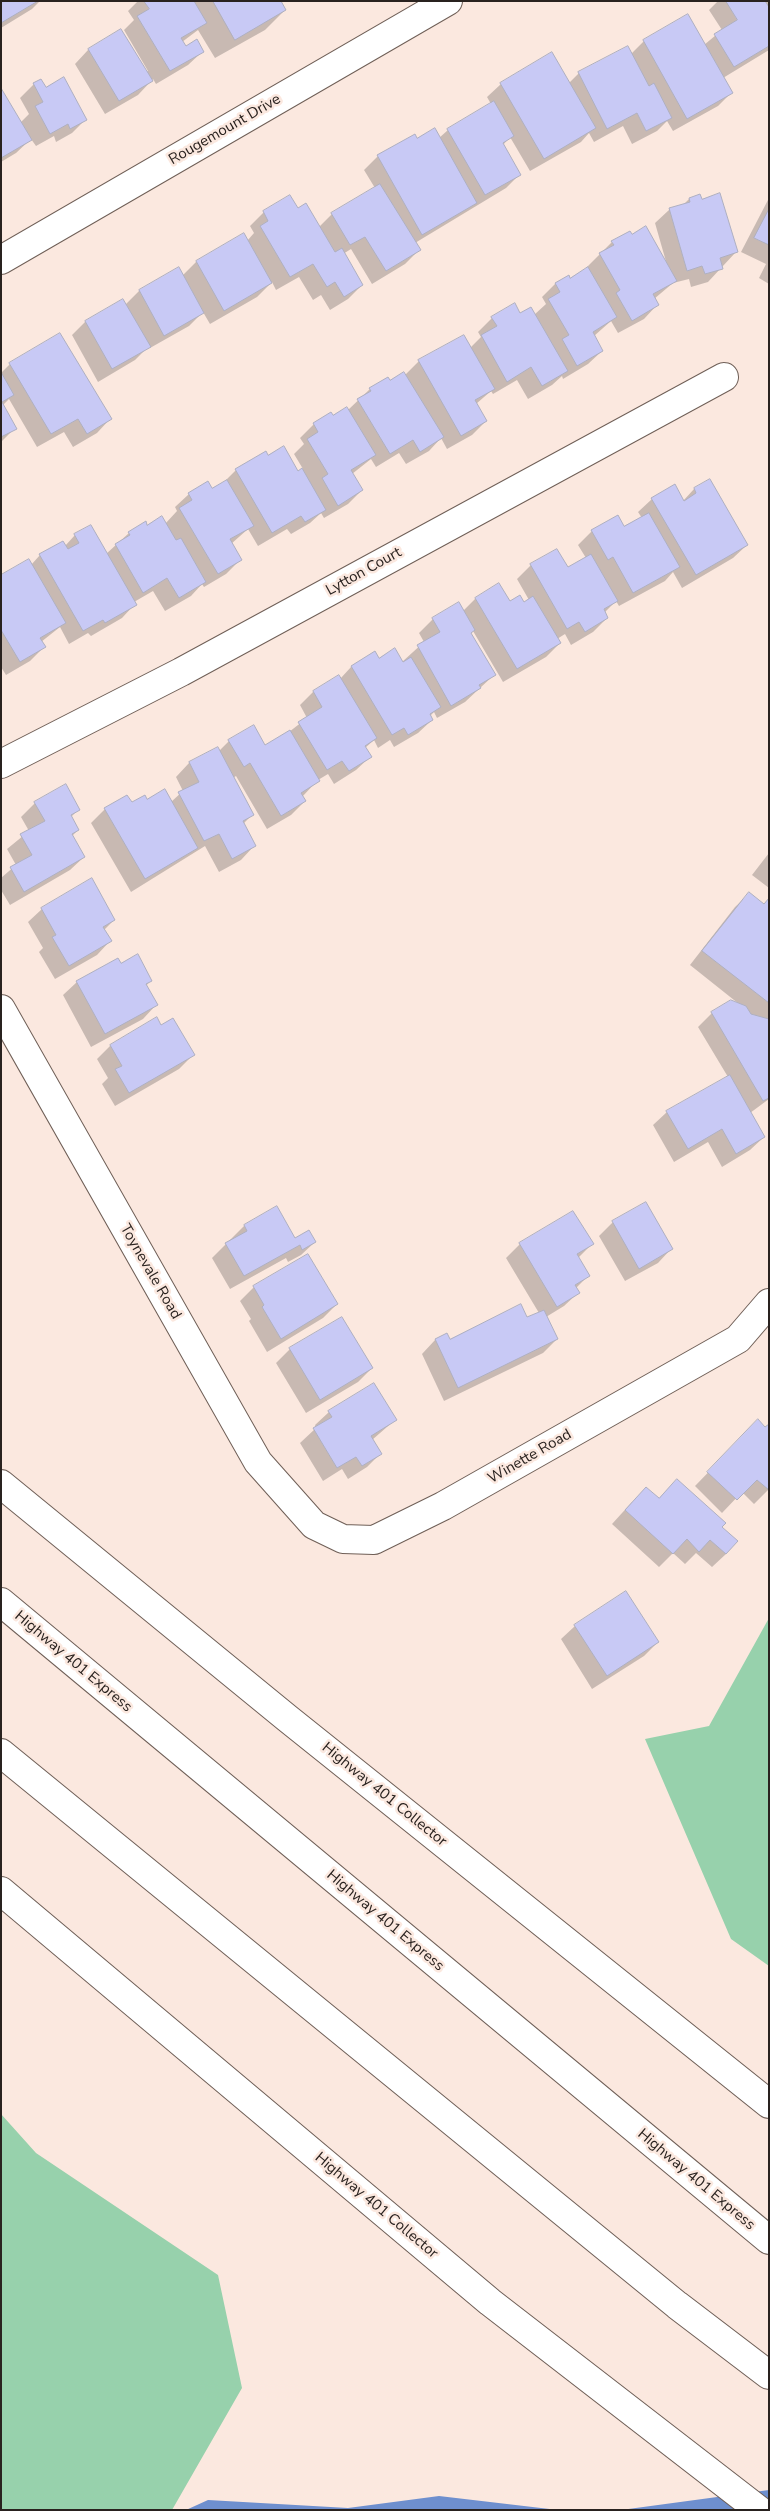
<!DOCTYPE html>
<style>
body{margin:0}
#map{position:relative;width:770px;height:2511px;overflow:hidden;background:#fbe8df;font-family:"Nunito Sans",sans-serif}
canvas{display:block}
.frame{position:absolute;inset:0;border:2px solid #29221f;pointer-events:none}
</style>
<div id="map">
<canvas width="770" height="2511"></canvas>
<div class="frame"></div>
</div>
<script>
const g = document.querySelector('canvas').getContext('2d');
g.lineJoin = 'round';
function fillPath(path, color) { g.fillStyle = color; g.fill(path, 'evenodd'); }
function stroke(path, color, width, dash) { g.strokeStyle = color; g.lineWidth = width; g.lineCap = dash ? 'butt' : 'round'; g.setLineDash(dash || []); g.stroke(path); }
function drawText(font, color, halo, rows, align = 'center') {
  g.font = font + ' "Nunito Sans",sans-serif'; g.lineWidth = 5; g.setLineDash([]); g.textBaseline = 'middle'; g.strokeStyle = halo; g.fillStyle = color; for (const [text, x, y, turn = 0] of rows) {
    g.save(); g.translate(x, y); g.rotate((+turn || 0) * Math.PI / 180); g.textAlign = isNaN(turn) ? turn : align; if (halo) g.strokeText(text, 0, 0); g.fillText(text, 0, 0); g.restore();
  }
}
const green = new Path2D(`
 M769,1618V1966L731,1939L645,1739L709,1726Z
 M1,2114L36,2153L218,2275L242,2388L172,2510H1Z`);
const water = new Path2D(`
 M769,2490V2510H621Z
 M439,2496L558,2510H186L208,2500L348,2508Z`);
const shadow = new Path2D(`
 M1,1H40L32,9L1,28Z
 M138,1H280L285,10L265,30L215,58L198,30L182,42L185,47L202,52L188,65L156,84L153,79L138,95L105,114L75,64L88,50L120,30L146,72L148,71L124,30L134,20L128,11Z
 M718,1H769V50L723,78L731,93L718,106L673,131L667,121L657,131L632,144L623,126L594,142L589,133L581,142L530,171L510,137L503,145L520,174L506,188L415,243L419,250L405,264L372,284L351,249L343,254L362,285L348,299L330,310L321,295L313,300L299,277L276,290L272,282L257,297L210,324L203,312L189,326L150,348L149,346L135,360L98,382L72,335L85,322L122,300L125,305L139,291L178,269L182,276L196,262L244,235L247,241L254,233L250,226L264,212L297,209L319,227L332,214L375,188L364,170L378,156L417,139L439,138L448,130L491,104L487,97L501,84L569,83L579,73L631,54L644,41L704,45L722,30L709,10Z
 M34,84L45,88L86,119L72,133L56,142L54,136L36,146L31,139L16,153L1,162V90L20,123L29,114L20,98Z
 M769,198V284L759,278L766,264L741,252Z
 M689,199L736,252L708,282L691,287L689,279L673,283L654,299L657,305L644,319L618,333L611,321L594,336L602,351L588,364L563,379L562,376L552,385L528,399L517,380L493,394L491,391L476,404L486,421L472,435L447,449L441,438L429,451L406,464L399,453L376,467L371,459L352,474L362,490L348,504L324,518L321,513L310,523L291,534L287,529L258,546L248,529L231,544L240,560L226,574L204,587L202,584L191,596L165,611L153,591L134,602L135,604L122,618L91,636L88,633L69,644L60,627L41,642L44,647L30,661L6,675L1,667V577L31,565L40,555L63,542L65,546L75,535L106,554L129,533L165,524L177,511L175,507L189,494L212,490L222,484L236,470L268,456L297,473L303,469L294,454L304,444L300,438L314,424L348,410L370,389L405,375L419,361L470,348L481,337L478,332L492,318L514,305L520,315H534L546,304L542,297L555,284L568,277L570,280L587,269L586,268L612,242L667,265L655,223L669,210L683,205Z
 M10,364L110,419L97,433L73,447L64,432L37,447L9,399L3,405L15,428L1,442V373Z
 M709,481L747,545L733,558L682,588L673,572L665,581L619,606L616,601L604,613L607,618L593,632L571,645L565,634L557,639L560,643L546,657L503,682L473,631L470,634L494,675L465,702L437,718L434,712L430,716L432,720L418,733L394,747L390,740L378,748L374,740L365,748L370,757L356,770L334,784L328,774L318,780L302,797L305,801L291,815L267,829L236,776L233,778L252,815L243,824L254,846L241,860L219,872L205,846L131,892L91,823L105,809L147,801L171,802L183,791L176,777L189,763L218,749L219,751L229,741L265,747L289,732L307,718L300,705L313,692L340,679L351,667L374,653L379,660L402,662L424,642L419,633L433,619L463,611L475,599L499,585L510,603L524,604L529,600L517,579L531,565L567,569L586,558L578,545L592,531L624,528L642,518L638,512L652,499L683,501L694,489Z
 M35,803L79,809L71,817L78,830L72,836L84,857L70,870L10,905L1,890V878L16,865L7,849L29,831L21,817Z
 M769,853V888L752,875Z
 M749,894L763,905L769,899V1099L750,1113L764,1137L750,1150L722,1167L708,1142L674,1162L653,1125L667,1112L728,1077L698,1027L712,1013L739,1004L690,965L735,907Z
 M42,909L114,920L104,930L110,941L97,955L55,979L39,952L43,948L28,922Z
 M120,965L151,980L146,986L156,1005L143,1019L91,1047L63,995L77,982Z
 M156,1019L161,1026L193,1055L179,1069L115,1106L102,1084L108,1078L97,1059L110,1046Z
 M573,1212L592,1244L578,1258L588,1276L576,1288L578,1293L564,1306L546,1317L557,1339L543,1353L444,1401L422,1354L435,1340L447,1335L449,1341L527,1319L539,1313L506,1258L520,1244Z
 M613,1222L671,1249L658,1263L625,1281L599,1236Z
 M244,1226L295,1239L315,1242L301,1255L288,1262L286,1258L230,1289L212,1258Z
 M254,1287L337,1304L323,1318L267,1352L249,1321L251,1319L240,1301Z
 M290,1349L372,1368L358,1382L306,1413L276,1363Z
 M329,1412L395,1420L372,1440L380,1454L367,1467L348,1479L342,1469L323,1481L300,1443L316,1428L315,1425Z
 M758,1421L769,1489L754,1504L742,1492L722,1513L695,1486Z
 M658,1500L720,1527L726,1554L712,1567L696,1553L685,1564L673,1553L659,1567L612,1524L632,1502Z
 M575,1626L658,1642L644,1656L592,1689L561,1639Z`);
const building = new Path2D(`
 M1,1H38L1,23Z
 M144,1H194L207,23L181,38L186,46L197,39L204,52L170,71L137,16L149,9Z
 M213,1H281L286,10L235,40Z
 M726,1H765L769,7V46L734,67L714,34L737,20Z
 M688,14L733,93L687,119L643,40Z
 M121,29L153,81L119,101L88,49Z
 M628,46L649,86L654,83L672,118L646,131L637,113L607,129L578,72Z
 M552,52L596,128L544,159L500,83Z
 M64,77L87,120L70,129L68,124L50,134L35,106L43,102L33,83L41,79L46,87Z
 M1,88L32,140L1,158Z
 M494,101L514,136L503,143L521,175L485,195L447,129Z
 M435,128L477,203L422,235L377,155L415,134L417,138Z
 M380,184L421,250L386,271L365,237L350,245L331,213Z
 M720,193L738,252L720,258L723,269L705,274L702,266L687,271L669,208L690,202L689,198L700,194L702,199Z
 M290,195L298,208L306,203L335,252L342,248L363,285L344,297L335,282L327,287L313,264L290,277L260,226L268,221L263,211Z
 M769,209V245L754,238Z
 M646,226L677,281L653,294L659,305L632,321L616,293L620,290L599,253L614,245L611,241L630,231L632,234Z
 M244,233L272,283L224,311L196,261Z
 M179,267L204,313L164,336L139,290Z
 M588,267L617,317L593,332L603,351L577,366L562,339L569,335L548,299L560,292L555,283L569,275L570,278Z
 M123,299L151,347L112,369L85,321Z
 M515,303L520,313L531,307L568,371L542,386L531,367L507,382L481,335L497,326L491,317Z
 M60,333L112,419L87,434L78,419L51,434L9,363Z
 M464,335L495,389L475,400L487,421L461,436L418,360Z
 M1,372L14,395L2,402L17,429L1,437Z
 M404,372L444,437L420,452L413,440L390,454L357,399L371,391L369,388L388,377L390,380Z
 M347,407L376,455L351,470L363,490L338,506L322,478L328,474L307,439L318,432L313,423L331,412L333,415Z
 M284,446L298,471L302,468L326,510L305,522L301,516L272,533L235,469L266,451L268,455Z
 M710,479L748,545L696,575L651,498L675,484L684,501L696,493L694,488Z
 M227,480L254,526L230,539L242,560L218,574L179,508L192,500L188,493L208,481L212,488Z
 M649,513L680,567L633,593L613,557L608,560L591,530L618,515L624,526Z
 M162,516L176,540L181,538L206,582L179,598L167,578L143,593L115,544L130,535L128,532L146,521L147,525Z
 M91,525L137,605L105,623L103,620L83,631L39,554L63,541L68,549L79,543L74,534Z
 M557,549L568,567L591,554L618,601L604,609L608,618L585,632L579,622L567,629L530,564Z
 M29,559L66,623L40,638L46,647L20,662L1,630V575Z
 M499,583L510,601L520,595L524,602L533,596L561,643L517,669L475,598Z
 M459,602L475,630L471,633L496,675L479,685L481,688L451,706L417,645L440,632L432,618Z
 M395,648L403,662L411,657L441,707L430,714L433,720L408,735L404,728L392,735L351,666L375,651L379,658Z
 M339,675L377,738L365,746L372,757L349,771L342,761L327,770L298,722L322,707L313,691Z
 M254,725L265,745L290,730L320,781L301,793L306,801L281,816L250,763L244,767L228,740Z
 M218,747L254,815L243,821L256,846L232,859L219,834L204,841L178,792L199,782L189,762Z
 M66,784L80,810L71,815L79,830L72,834L85,857L24,892L10,867L32,855L20,834L45,821L34,802Z
 M165,789L198,848L145,879L104,808L127,795L132,802L145,795L147,799Z
 M92,878L115,920L103,927L112,941L69,966L52,937L56,935L41,908Z
 M749,892L764,904L769,898V1003L702,951Z
 M138,954L152,981L146,984L158,1005L105,1034L76,981L118,958L121,963Z
 M731,1000L746,1006L751,1014L769,1019V1098L763,1101L711,1012Z
 M157,1017L161,1025L173,1018L195,1055L129,1093L115,1069L122,1066L110,1045Z
 M730,1075L765,1137L736,1154L722,1129L688,1149L666,1111Z
 M646,1202L673,1249L639,1269L612,1221Z
 M277,1206L295,1238L309,1230L316,1242L302,1250L300,1245L244,1276L225,1243L247,1231L244,1225Z
 M573,1211L594,1244L577,1254L590,1276L575,1285L580,1293L557,1307L519,1243Z
 M308,1254L338,1304L281,1339L262,1307L264,1305L253,1286Z
 M521,1304L527,1317L544,1310L558,1339L458,1388L435,1339L447,1333L450,1339Z
 M342,1317L373,1368L320,1400L289,1348Z
 M374,1383L397,1420L371,1436L382,1454L362,1466L356,1457L337,1468L313,1428L332,1417L328,1411Z
 M758,1419L765,1427L769,1424V1490L757,1480L737,1500L707,1472Z
 M677,1479L726,1523L722,1527L738,1541L726,1554L710,1540L699,1552L687,1539L673,1554L625,1510L646,1487L659,1498Z
 M626,1591L659,1642L607,1676L574,1625Z`);
const minor = new Path2D(`
 M1,260L448,1
 M1,764L181,672L724,377
 M1,1009L258,1462L314,1525L343,1539L374,1540L443,1506L738,1339L769,1303`);
const motorway = new Path2D(`
 M1,1484L287,1718L769,2104
 M1,1602L769,2240
 M1,1753L677,2305L769,2375
 M1,1891L490,2302L759,2510`);
const streetNames = [
 ["Rougemount Drive",225,130,-30],
 ["Lytton Court",364,572,-29],
 ["Toynevale Road",150,1272,60],
 ["Winette Road",530,1457,-30],
 ["Highway 401 Express",73,1662,40],
 ["Highway 401 Collector",384,1795,39],
 ["Highway 401 Express",385,1921,40],
 ["Highway 401 Express",696,2180,40],
 ["Highway 401 Collector",376,2206,40]
];
fillPath(green, '#97d1ac');
fillPath(water, '#6e8fce');
fillPath(shadow, '#0003');
fillPath(building, '#c8c9f5');
stroke(building, '#aeafc0', 1);
stroke(minor, '#6f5f57', 30);
stroke(motorway, '#6f5f57', 30);
stroke(minor, '#fff', 28);
stroke(motorway, '#fff', 28);
drawText('15px', '#29221f', '#fbe8df', streetNames);
</script>
